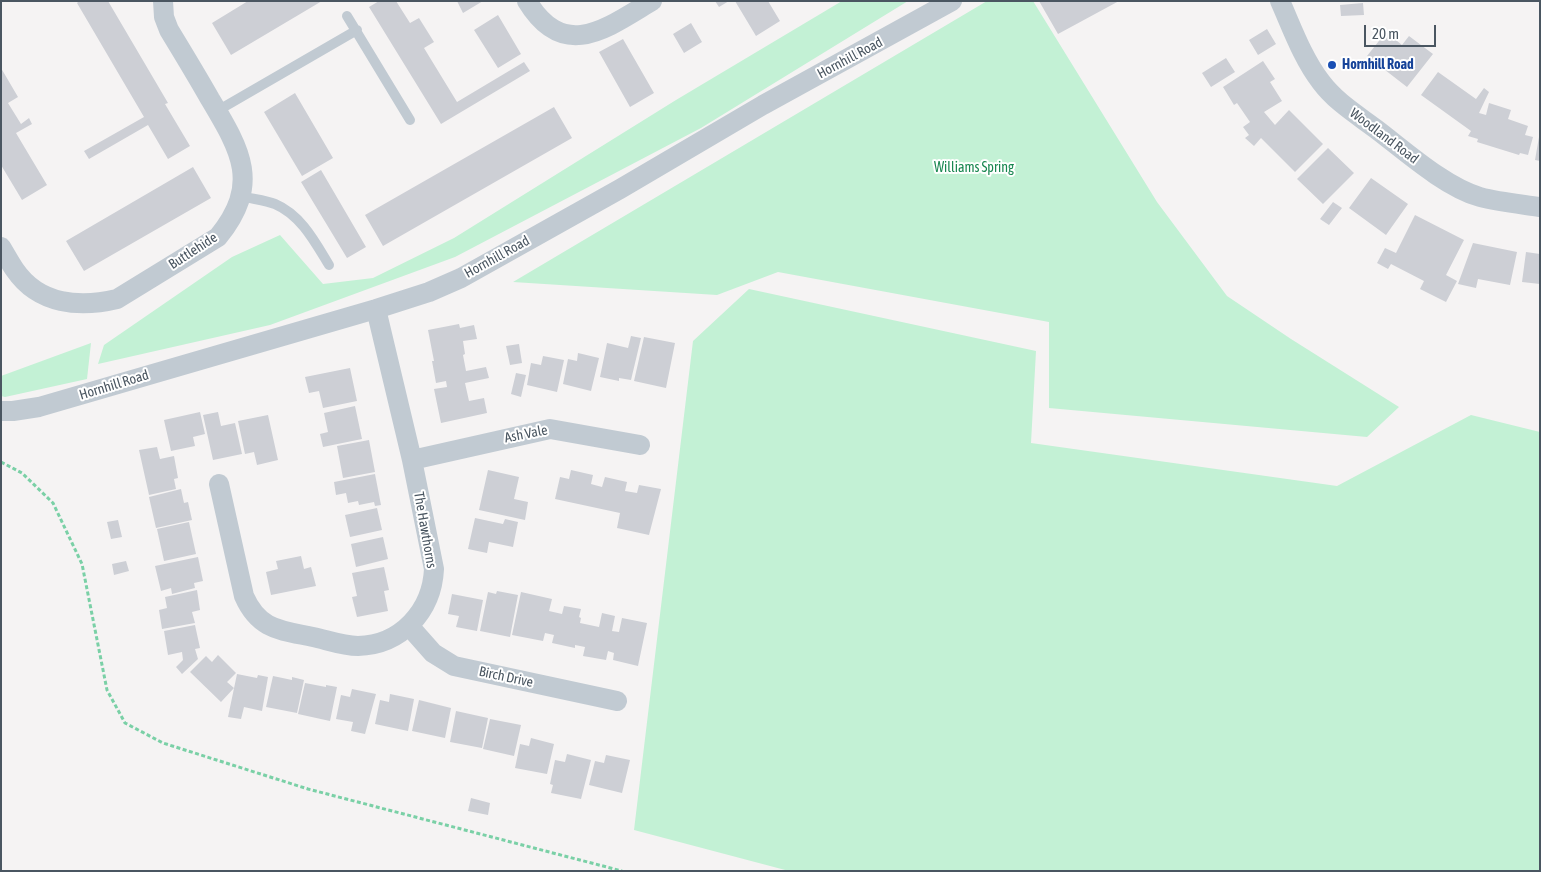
<!DOCTYPE html>
<style>
body{margin:0}
#map{position:relative;width:1541px;height:872px;overflow:hidden;background:#f5f3f3;font-family:"Asap Condensed",sans-serif}
canvas{display:block}
.frame{position:absolute;inset:0;border:2px solid #4a5661;pointer-events:none}
.scale{position:absolute;left:1364px;top:25px;width:72px;height:22px;box-sizing:border-box;border:2px solid #4a5661;border-top:0;padding-left:6px;font-size:15px;line-height:18px;white-space:nowrap;color:#4a5661;-webkit-text-stroke:4px #fff;paint-order:stroke}
</style>
<div id="map">
<canvas width="1541" height="872"></canvas>
<div class="frame"></div>
<div class="scale">20 m</div>
</div>
<script>
const g = document.querySelector('canvas').getContext('2d');
g.lineJoin = 'round';
function fillPath(path, color) { g.fillStyle = color; g.fill(path, 'evenodd'); }
function stroke(path, color, width, dash) { g.strokeStyle = color; g.lineWidth = width; g.lineCap = dash ? 'butt' : 'round'; g.setLineDash(dash || []); g.stroke(path); }
function drawText(font, color, halo, rows, align = 'center') {
  g.font = font + ' "Asap Condensed",sans-serif'; g.lineWidth = 4; g.setLineDash([]); g.textBaseline = 'middle'; g.strokeStyle = halo; g.fillStyle = color; for (const [text, x, y, turn = 0] of rows) {
    g.save(); g.translate(x, y); g.rotate((+turn || 0) * Math.PI / 180); g.textAlign = isNaN(turn) ? turn : align; if (halo) g.strokeText(text, 0, 0); g.fillText(text, 0, 0); g.restore();
  }
}
const green = new Path2D(`
 M842,1H908L701,128L455,257L270,325L98,364L104,345L232,257L280,235L323,284L373,278L454,238L676,100Z
 M987,1H1033L1157,202L1227,296L1291,339L1399,407L1367,437L1049,408V322L778,272L717,295L513,282Z
 M749,289L1036,351L1031,443L1337,486L1471,415L1540,432V871H789L634,830L693,341Z
 M91,343L87,379L5,397L1,396V376Z`);
const building = new Path2D(`
 M79,1H108L168,103L165,104L190,146L168,159L148,125L89,159L84,151L144,117L77,3Z
 M248,1H322L231,55L212,23Z
 M379,1H396L410,23L419,18L434,42L424,48L457,102L524,62L530,71L441,124L369,7Z
 M457,1H483L463,13Z
 M715,1H729L719,7Z
 M735,1H768L780,21L756,36Z
 M1039,1H1119L1058,34Z
 M1363,3L1364,15L1341,16L1340,5Z
 M498,15L521,54L498,68L474,30Z
 M691,23L702,42L684,53L673,34Z
 M1267,29L1276,44L1258,55L1249,40Z
 M1386,32L1402,45L1409,36L1433,54L1407,87L1367,56Z
 M623,39L654,93L630,107L599,52Z
 M1226,58L1235,72L1211,87L1202,73Z
 M1263,61L1275,79L1270,82L1282,101L1264,112L1275,125L1289,110L1323,144L1295,172L1261,138L1254,146L1245,138L1249,135L1243,127L1250,122L1237,103L1234,105L1223,87Z
 M1,68L18,97L8,103L21,124L29,118L32,124L16,133L47,185L22,200L1,165Z
 M1438,72L1476,99L1484,88L1489,92L1479,113L1486,115L1489,103L1511,110L1508,119L1528,126L1525,135L1533,137L1528,155L1520,153L1519,155L1477,142L1478,139L1468,136L1471,131L1421,95Z
 M295,93L333,158L302,176L264,112Z
 M554,107L572,138L383,246L365,215Z
 M1539,137H1540V161L1535,160Z
 M1328,148L1354,173L1323,204L1297,179Z
 M193,167L211,198L84,271L66,241Z
 M321,170L366,247L347,258L301,182Z
 M1371,178L1408,204L1386,235L1349,208Z
 M1333,202L1342,208L1329,225L1320,219Z
 M1415,215L1464,240L1446,275L1457,281L1446,302L1420,289L1424,281L1391,264L1388,269L1377,263L1385,248L1396,253Z
 M1473,243L1517,252L1510,285L1478,279L1476,288L1458,284Z
 M1526,252L1540,254V284L1522,282Z
 M459,324L460,328L474,325L477,339L463,341L465,354L463,355L466,371L486,367L489,378L465,383L469,401L484,398L487,413L441,423L434,389L447,387L446,381L436,383L432,361H434L428,330Z
 M631,336L641,338L631,380L619,378V381L600,377L607,343L628,348Z
 M644,337L675,343L666,388L634,381Z
 M519,344L522,363L510,365L506,346Z
 M578,353L599,358L591,391L563,384L568,359L577,361Z
 M543,356L564,360L557,392L527,385L531,363L541,365Z
 M350,368L357,401L323,408L319,391L309,393L305,377Z
 M516,373L526,375L521,397L511,394Z
 M355,406L362,439L323,447L320,434L328,432L324,413Z
 M200,412L205,434L193,437L195,446L171,451L164,420Z
 M218,412L221,426L235,423L242,454L213,460L203,415Z
 M268,415L278,460L257,465L254,452L245,454L238,421Z
 M369,440L375,472L343,478L337,446Z
 M157,447L160,459L174,456L178,478L174,479L176,489L149,495L139,450Z
 M488,470L519,477L514,499L528,502L525,520L479,510Z
 M571,470L593,475L591,484L602,487L605,477L627,482L625,491L637,493L639,485L661,489L649,535L617,528L620,513L555,499L560,477L569,479Z
 M375,474L381,505L375,506L374,502L359,505L358,501L348,503L346,493L336,495L334,482Z
 M181,489L184,503L188,502L192,520L156,528L149,497Z
 M377,508L382,530L350,537L345,515Z
 M475,518L503,524L505,519L518,522L513,547L489,542L487,553L468,549Z
 M118,520L122,537L111,539L107,522Z
 M189,522L196,554L164,561L157,529Z
 M383,537L388,559L356,567L351,544Z
 M301,556L304,569L311,567L316,586L271,595L266,572L278,569L276,561Z
 M198,557L203,581L194,583L195,588L172,594L171,588L161,591L155,566Z
 M126,561L129,571L114,575L112,564Z
 M384,567L389,590L384,591L388,611L357,617L352,597L357,596L352,573Z
 M197,590L200,610L192,612L195,623L162,629L159,610L167,608L165,597Z
 M497,591L518,595L510,637L480,631L488,592L496,594Z
 M521,592L552,599L549,611L562,614L564,606L581,609L579,617L581,618L580,623L599,627L602,613L615,616L612,631L619,632L622,618L647,623L638,666L613,660L614,653L608,651L606,660L583,656L585,647L575,645V648L552,643L554,635L545,633L543,641L512,635Z
 M452,594L483,600L477,631L456,627L459,616L448,614Z
 M195,625L200,648L195,649L198,659L182,674L176,667L183,660L182,652L168,655L164,631Z
 M218,655L236,673L227,682L234,688L221,702L190,672L206,656L212,662Z
 M237,674L257,678L258,675L268,677L262,711L244,707L241,719L228,717Z
 M273,676L292,680V677L304,680L297,713L266,707Z
 M305,683L326,687V685L337,687L330,721L298,714Z
 M352,689L376,694L365,734L351,731L353,722L336,719L341,695L350,697Z
 M390,694L414,699L408,731L375,724L380,700L389,702Z
 M419,700L451,708L445,738L412,731Z
 M456,711L488,718L482,748L450,742Z
 M490,719L521,725L514,756L483,749Z
 M531,738L554,744L547,774L515,768L520,744L529,746Z
 M567,754L591,760L581,799L551,793L553,785L550,784L555,760L565,762Z
 M606,755L630,760L622,793L589,785L595,761L604,763Z
 M471,798L490,803L488,815L468,811Z`);
const path = new Path2D(`
 M1,462L22,473L53,503L82,564L107,690L125,723L163,743L308,789L622,871`);
const lane = new Path2D(`
 M347,16L410,120
 M217,111L357,30
 M241,196C252,199 265,200 275,204C301,215 315,242 329,265`);
const street = new Path2D(`
 M527,1C564,62 607,28 652,1
 M1280,1C1292,28 1303,59 1321,82C1336,102 1356,114 1376,129C1405,151 1445,187 1480,197C1499,202 1520,204 1540,207
 M1,247C6,255 10,263 15,270C39,305 80,308 117,299L218,237C261,184 241,151 210,99C197,76 183,53 169,30L164,17L163,1
 M1,411H13L39,407L376,309L429,292L461,278L620,189L763,105L952,1
 M412,460L550,429L640,445
 M219,484L244,596C259,630 280,630 313,637C327,640 343,646 358,646C401,645 432,611 434,569L412,460L376,309
 M410,627L433,653L454,666L617,701`);
const markers = [
 [1332,65,5,"#1a4fb4"]
];
const streetNames = [
 ["Hornhill Road",850,58,-28],
 ["Woodland Road",1384,136,37],
 ["Buttlehide",193,251,-33],
 ["Hornhill Road",497,257,-29],
 ["Hornhill Road",114,385,-17],
 ["Ash Vale",526,434,-11],
 ["The Hawthorns",425,530,80],
 ["Birch Drive",506,677,12]
];
const transitNames = [
 ["Hornhill Road",1342,65]
];
const parkNames = [
 ["Williams Spring",974,168]
];
fillPath(green, '#c3f1d5');
fillPath(building, '#cdcfd5');
stroke(path, '#7ad0a6', 3, [4, 2.5]);
stroke(lane, '#c1cad2', 10);
stroke(street, '#c1cad2', 20);
for (const [x, y, r, color] of markers) { const dot = new Path2D(); dot.arc(x, y, r, 0, 2 * Math.PI); g.fillStyle = color; g.fill(dot); stroke(dot, '#fff', 2); }
drawText('14px', '#4a5661', '#fff', streetNames);
drawText('bold 14px', '#164399', '#fff', transitNames, 'left');
drawText('14px', '#17864f', '#fff', parkNames);
</script>
